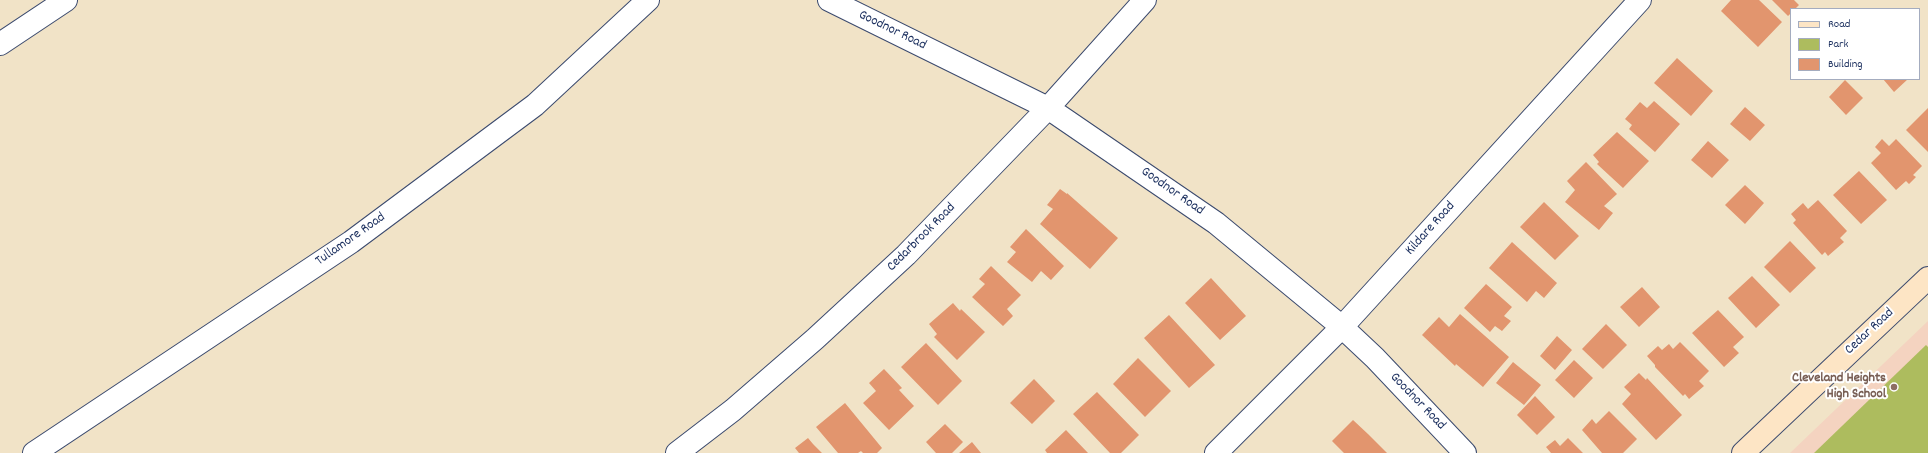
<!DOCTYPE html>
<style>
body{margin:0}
#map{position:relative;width:1928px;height:453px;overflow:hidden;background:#f1e3c7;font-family:Dekko,sans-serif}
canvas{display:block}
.legend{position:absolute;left:1790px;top:8px;width:130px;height:72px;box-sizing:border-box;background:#fff;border:1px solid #a4acbf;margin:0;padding:5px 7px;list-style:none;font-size:12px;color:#1b2f5e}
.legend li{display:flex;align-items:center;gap:8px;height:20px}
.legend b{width:20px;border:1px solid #a4acbf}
</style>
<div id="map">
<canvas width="1928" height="453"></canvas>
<ul class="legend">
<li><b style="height:5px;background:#fde5c5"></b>Road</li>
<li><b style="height:11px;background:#adbc5e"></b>Park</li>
<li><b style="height:11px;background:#e2956e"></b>Building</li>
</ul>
</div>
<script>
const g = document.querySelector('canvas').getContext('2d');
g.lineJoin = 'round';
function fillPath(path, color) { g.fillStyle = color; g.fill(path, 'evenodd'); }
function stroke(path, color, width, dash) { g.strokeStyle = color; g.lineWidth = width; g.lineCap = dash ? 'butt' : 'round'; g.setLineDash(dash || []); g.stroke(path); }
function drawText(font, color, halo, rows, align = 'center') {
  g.font = font + ' Dekko,sans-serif'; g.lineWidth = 4; g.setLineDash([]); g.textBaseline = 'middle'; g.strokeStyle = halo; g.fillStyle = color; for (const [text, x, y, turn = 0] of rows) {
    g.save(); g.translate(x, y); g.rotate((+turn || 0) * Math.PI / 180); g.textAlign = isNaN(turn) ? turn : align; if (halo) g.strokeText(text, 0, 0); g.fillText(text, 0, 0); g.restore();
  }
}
const built = new Path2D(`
 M1928,321V453H1790Z`);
const green = new Path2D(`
 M1926,345L1928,347V453H1814Z`);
const building = new Path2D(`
 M1731,0H1759L1782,22L1758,47L1721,11Z
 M1772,0H1794L1799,5L1795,9H1791V13L1788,16Z
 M1677,58L1713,91L1691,116L1654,83Z
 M1883,79H1908L1894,92Z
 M1845,80L1863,98L1846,115L1829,97Z
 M1654,101L1680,124L1655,152L1629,129L1632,125L1625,119L1640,102L1647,108Z
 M1745,107L1765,125L1750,141L1730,124Z
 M1928,108V152L1906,130Z
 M1617,132L1649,161L1623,188L1597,164L1599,162L1593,155Z
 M1882,139L1889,146L1896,139L1922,166L1913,175L1916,177L1909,184L1906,181L1896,190L1871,163L1881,153L1875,147Z
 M1708,141L1729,160L1712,178L1691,160Z
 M1586,162L1617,194L1604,206L1613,213L1599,230L1565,202L1575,190L1567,181Z
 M1859,171L1887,200L1861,224L1833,195Z
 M1745,185L1764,203L1745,224L1725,205Z
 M1060,189L1067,194V193L1118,238L1090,269L1040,224L1053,209L1047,205Z
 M1818,200L1847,231L1840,238L1844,242L1828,256L1825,252L1822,255L1793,223L1796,220L1791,214L1803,203L1808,209Z
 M1544,202L1579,236L1555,260L1520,227Z
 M1026,229L1064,266L1051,280L1041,271L1032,282L1007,262L1016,252L1010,247Z
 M1790,241L1816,268L1790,293L1764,267Z
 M1512,242L1557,283L1544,298L1536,291L1527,302L1489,268Z
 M991,266L1021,295L1007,309L1013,316L1003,326L972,297L985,284L979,279Z
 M1752,276L1780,305L1756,328L1728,298Z
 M1211,278L1246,316L1220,340L1185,303Z
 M1486,284L1512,307L1504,316L1511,321L1502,331L1495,326L1490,332L1464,308Z
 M1642,287L1660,307L1639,327L1620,307Z
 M953,303L960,311L961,309L985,332L957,360L934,337L937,334L929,324Z
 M1718,310L1744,337L1733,347L1739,353L1724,367L1692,333Z
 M1460,314L1509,357L1483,387L1456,364L1455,366L1422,335L1439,317L1449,327Z
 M1169,315L1215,365L1189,388L1144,338Z
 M1606,324L1627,345L1603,369L1582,349Z
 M1557,336L1572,350L1555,370L1540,356Z
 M1680,342L1709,371L1699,381L1704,386L1689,399L1685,394L1683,396L1655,367V365L1647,356L1658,346L1662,350L1669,344L1673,349Z
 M926,343L962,381L938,405L901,367Z
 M1138,358L1171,391L1145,417L1113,384Z
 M1574,360L1593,378L1574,398L1555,380Z
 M1513,362L1541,385L1524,405L1496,383Z
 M884,369L902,388L899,390L914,406L889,430L863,403L876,391L869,383Z
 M1639,373L1646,380L1647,378L1682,415L1656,440L1622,404L1631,394L1624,387Z
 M1034,379L1055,401L1032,424L1010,403Z
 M1097,392L1139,435L1121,453H1110L1073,414Z
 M1535,396L1555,417L1537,435L1517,415Z
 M845,403L882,448L877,453H863L861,451L858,453H838L816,427Z
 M1609,411L1637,439L1623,453H1602L1582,430L1592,419L1596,424Z
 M1353,420L1368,434L1387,453H1344L1332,441Z
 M945,424L963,442L952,453H936L926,442Z
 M1066,430L1088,453H1047L1045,450Z
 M808,438L813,444L822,453H799L795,448Z
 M1568,438L1583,453H1551L1546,447L1555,440L1560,446Z
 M972,442L981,453H959Z`);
const minor = new Path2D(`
 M829,0L1048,108L1216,223L1342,327L1375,358L1465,453
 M0,44L66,0
 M34,453L351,242L535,105L648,0
 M677,453L733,410L815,339L906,255L1048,108L1145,0
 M1216,453L1342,327L1640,0`);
const secondary = new Path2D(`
 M1743,453L1928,278`);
const markers = [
 [1894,387,4,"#8d6e63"]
];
const streetNames = [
 ["Goodnor Road",892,31,26],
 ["Goodnor Road",1172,192,35],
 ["Kildare Road",1431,229,-48],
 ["Cedarbrook Road",922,238,-45],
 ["Tullamore Road",351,240,-35],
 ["Cedar Road",1870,332,-43],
 ["Goodnor Road",1417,402,46]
];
const educationNames = [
 ["Cleveland Heights",1886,379],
 ["High School",1886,395]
];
fillPath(built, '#f4d3c0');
fillPath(green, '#adbc5e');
fillPath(building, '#e2956e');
stroke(minor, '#3b4a6e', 24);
stroke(secondary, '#3b4a6e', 24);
stroke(minor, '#fff', 22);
stroke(secondary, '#fde5c5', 22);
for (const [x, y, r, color] of markers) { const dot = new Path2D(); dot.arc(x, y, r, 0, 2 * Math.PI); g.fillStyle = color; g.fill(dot); stroke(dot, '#fff', 1.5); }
drawText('14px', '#1b2f5e', '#fff', streetNames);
drawText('bold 14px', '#785e54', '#fff', educationNames, 'right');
</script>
